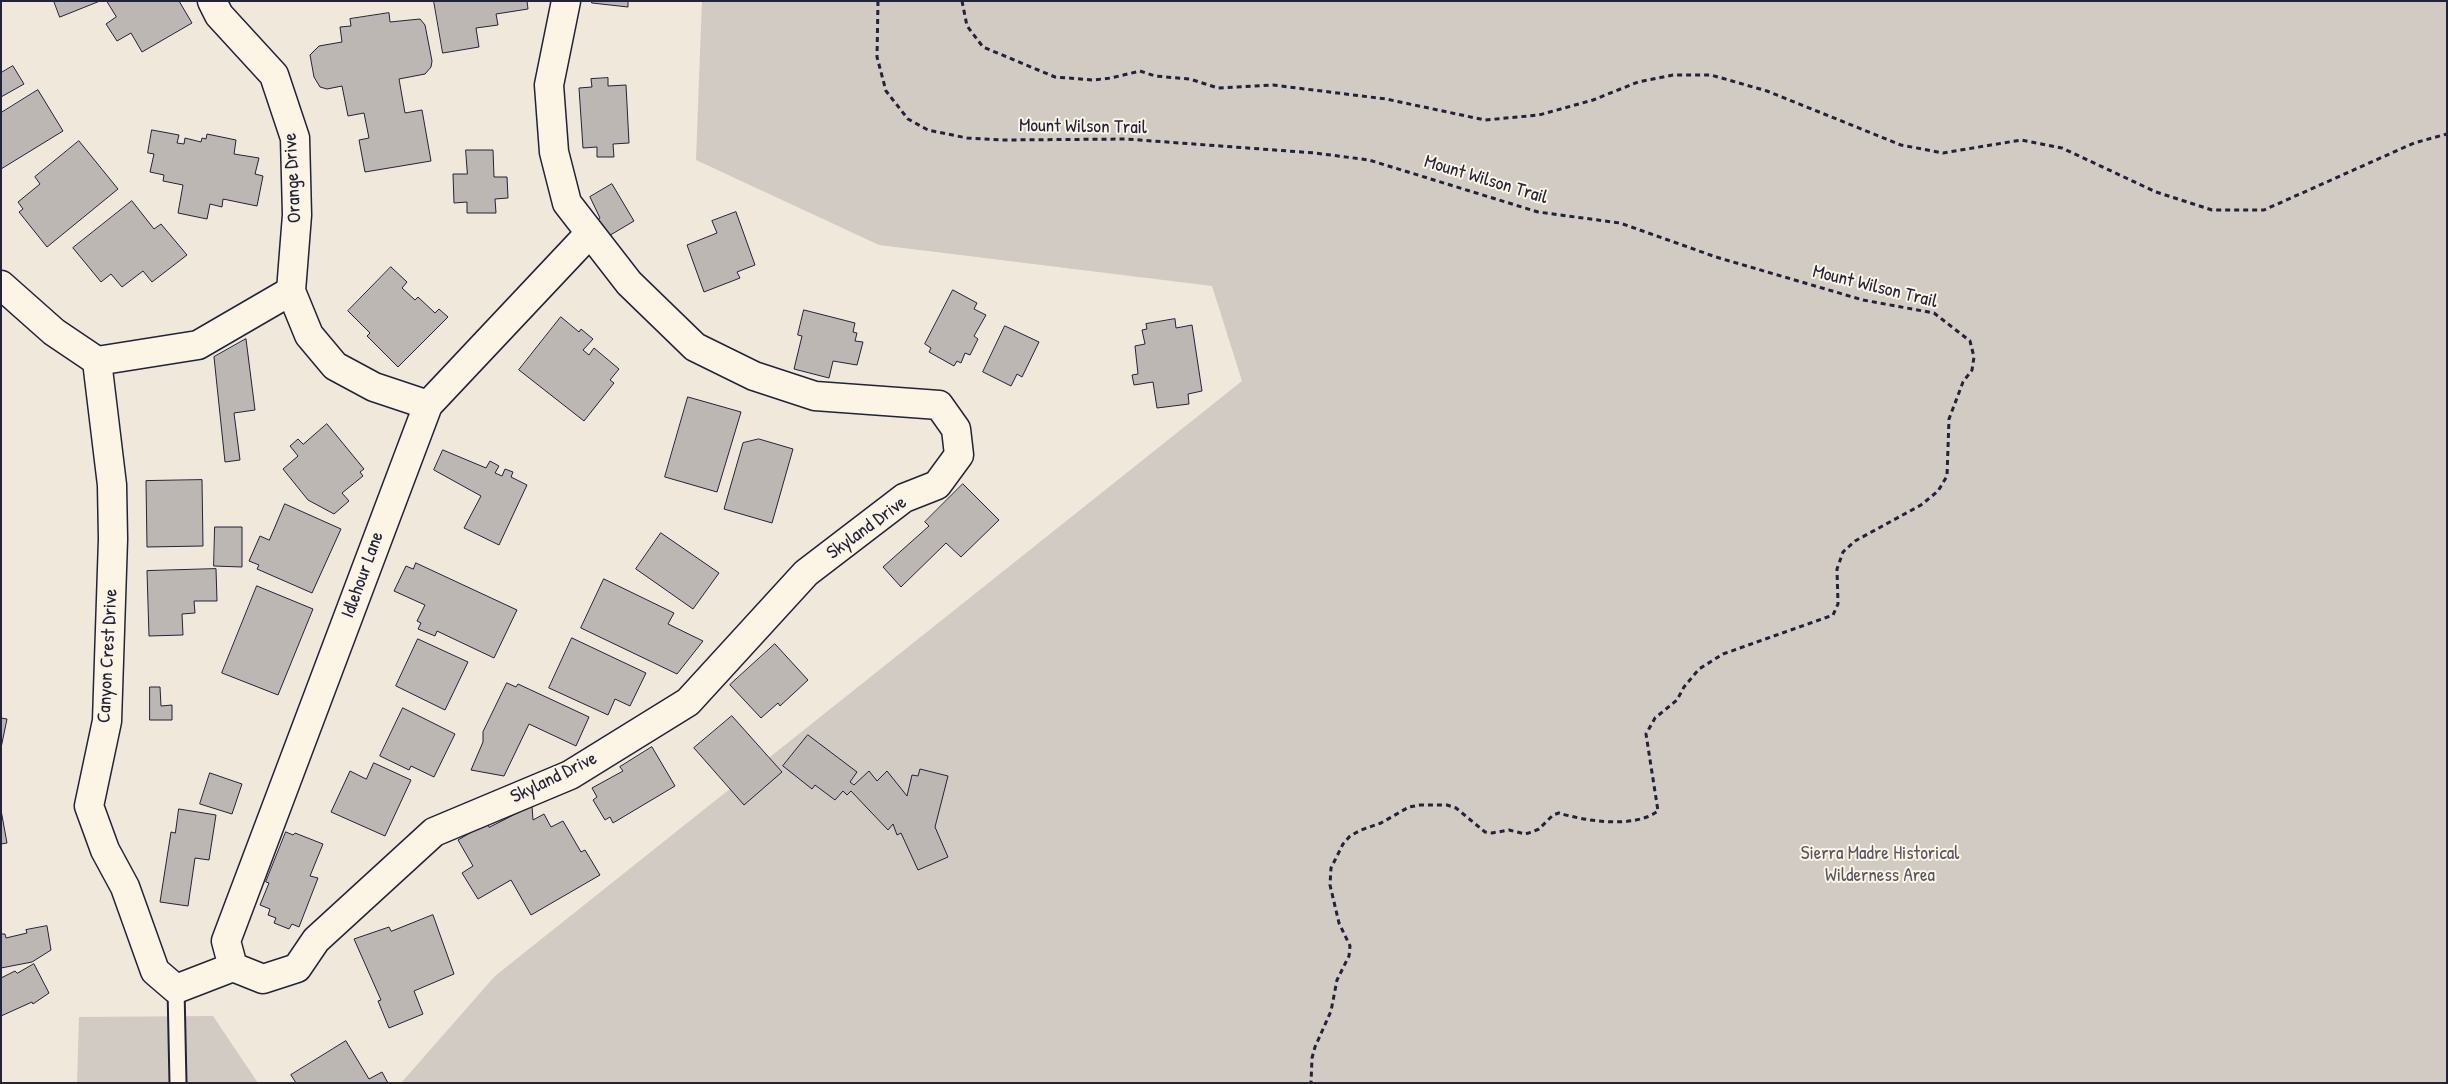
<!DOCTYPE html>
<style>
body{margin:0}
#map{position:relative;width:2448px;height:1084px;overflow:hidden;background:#efe8db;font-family:"Patrick Hand",sans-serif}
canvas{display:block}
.frame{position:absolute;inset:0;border:2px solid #22223b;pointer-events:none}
</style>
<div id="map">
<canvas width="2448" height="1084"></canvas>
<div class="frame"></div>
</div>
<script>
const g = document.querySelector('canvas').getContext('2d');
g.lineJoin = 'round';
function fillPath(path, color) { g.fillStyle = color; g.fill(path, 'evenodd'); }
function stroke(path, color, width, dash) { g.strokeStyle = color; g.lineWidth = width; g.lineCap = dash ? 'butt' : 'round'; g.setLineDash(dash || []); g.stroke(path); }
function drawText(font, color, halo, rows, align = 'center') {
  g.font = font + ' "Patrick Hand",sans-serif'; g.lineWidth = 4; g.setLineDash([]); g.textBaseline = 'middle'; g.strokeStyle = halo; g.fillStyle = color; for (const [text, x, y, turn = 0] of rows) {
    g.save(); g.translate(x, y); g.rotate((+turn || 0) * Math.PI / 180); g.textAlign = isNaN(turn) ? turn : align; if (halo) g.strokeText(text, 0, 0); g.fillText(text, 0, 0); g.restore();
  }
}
const green = new Path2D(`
 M702,1H2447V1083H401L495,976L1242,381L1212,286L879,245L696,160Z
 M213,1016L258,1083H77L79,1017Z`);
const building = new Path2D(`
 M54,1H100L60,17Z
 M107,1H179L192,23L142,52L131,33L117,41L106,24L116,17Z
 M434,1H527L528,9L496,14L498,25L476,28L479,47L443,53Z
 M592,1H628V7L592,3Z
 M389,13L390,22L420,19L425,25L432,61L431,67L425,74L399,79L405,113L422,110L431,161L365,172L359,140L369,138L364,113L348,116L342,86L327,89L320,87L314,77L310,55L319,46L342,42L340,27L351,26L350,19Z
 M13,66L24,84L1,97V73Z
 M608,78V86L626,85L629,143L613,144L614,157H597V147L583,148L579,88L592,87L591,79Z
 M38,90L63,131L1,169V113Z
 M152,130L179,135L177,143L184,144L185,138L201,142L202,138L206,139L207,134L236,140L234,154L259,158L255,174L263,176L257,206L223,199L222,207L210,204L207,219L178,213L183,185L163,181L164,175L150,172L154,154L148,153Z
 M79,141L118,189L47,247L19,212L23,209L18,202L40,184L35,177Z
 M466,150H493L494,177H507L508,198L495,199L496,213H467V202L454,203L453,174H467Z
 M612,184L634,221L607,237L597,220L600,218L590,197Z
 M132,201L154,229L161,224L187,255L152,282L143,271L122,287L111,274L101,282L73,248Z
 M736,212L755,265L737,272L740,278L704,292L687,245L717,233L712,221Z
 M391,267L407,282L402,288L415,300L418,297L435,313L439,309L448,317L398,367L367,336L370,333L348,311Z
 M953,290L977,303L974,309L986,315L974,336L978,339L970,355L965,353L961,363L957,361L954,366L929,352L931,348L925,344Z
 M804,310L855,323L853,332L857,333L855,341L863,342L857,365L833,361L829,378L794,369L802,336L798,335Z
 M561,317L579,332L581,329L593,339L583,350L589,355L594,348L619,369L610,380L614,383L584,421L519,370Z
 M1175,319L1176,328L1192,325L1202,391L1188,394L1189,404L1157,408L1153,382L1134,385L1132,375L1138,374L1135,346L1145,344L1142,330L1147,329L1146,324Z
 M1005,326L1039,342L1022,377L1017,374L1011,386L983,372Z
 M246,339L255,410L234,413L240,460L225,462L214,357Z
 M688,397L741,412L717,492L665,477Z
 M327,424L364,469L360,472L363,476L342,493L349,501L334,514L308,500L283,469L298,456L290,446L298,439L303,444Z
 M759,439L793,449L772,523L724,509L743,443Z
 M443,450L486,468L490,461L499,466L495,473L502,476L505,469L513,472L511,477L527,485L499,545L464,528L481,496L434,470Z
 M202,480L203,546L147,547L146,481Z
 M963,484L999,520L961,557L946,543L901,587L883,567L929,526L925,522Z
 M285,504L341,529L312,593L257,569L259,565L249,561L260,536L269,540Z
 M215,527H242V567L214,566Z
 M661,533L719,573L693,609L636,569Z
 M416,563L517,610L494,658L437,631L435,636L418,629L421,623L417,621L425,605L394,591L406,566L413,569Z
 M216,569L217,601H194L195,613L182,614L183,635L149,636L147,571Z
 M604,579L674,613L668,624L703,641L677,674L581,628Z
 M257,586L313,609L278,695L222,673Z
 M572,638L646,673L630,706L615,699L608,715L549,688Z
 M418,639L468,662L445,710L396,686Z
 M775,644L808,680L780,706L778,703L761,718L730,685Z
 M507,683L516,687L518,684L589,717L576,746L529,724L504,776L471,770L483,742V732Z
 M150,687H160L161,706L172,705V720H150Z
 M403,708L455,734L434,777L411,766L409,770L380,756Z
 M732,716L782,772L744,805L694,748Z
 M1,718L7,719L1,748Z
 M808,735L857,772L850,782L854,785L869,771L877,781L887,771L907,796L912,775L918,776L920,769L948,776L935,827L948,857L918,870L901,833L897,835L893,824L888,830L851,791L847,795L843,791L835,800L815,785L812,789L783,766Z
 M652,747L675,786L613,823L610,817L605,820L593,800L597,797L592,788L623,771L620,767Z
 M374,763L411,780L385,836L331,812L350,771L366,779Z
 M210,773L242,784L232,814L200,804Z
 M532,806L533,820L544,814L551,827L563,821L581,852L585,850L600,875L531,915L511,880L478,899L462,873L473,866L458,840L487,823L489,827Z
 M179,809L216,815L209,860L195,858L188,906L160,902L171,832L175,833Z
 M1,810L7,843L1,844Z
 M286,832L293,835L295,833L323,844L310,876L318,878L299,927L292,924L289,929L274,923L276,918L268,915L270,909L260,905L269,883L266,882Z
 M433,915L454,974L414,991L423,1014L389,1028L378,1001L381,1000L354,939L389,927L391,931Z
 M47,926L51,950L32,962L1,968V934H5L6,938L27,933L26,930Z
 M34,964L49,993L33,1004L32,1002L1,1016V978L15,971L17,973Z
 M346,1041L369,1079L382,1072L388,1083H296L291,1075Z`);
const path = new Path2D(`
 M878,1L877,57L886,91L908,119L928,130L967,138L1004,140L1126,139L1315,153L1369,160L1538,212L1620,223L1716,257L1863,300L1934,313L1970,341L1974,357L1972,370L1963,382L1949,419L1947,476L1938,491L1921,505L1855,541L1843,552L1837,569L1838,604L1833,615L1723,654L1699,669L1684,687L1677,700L1655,718L1646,734L1658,811C1634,829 1585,821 1559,813L1553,815L1539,829L1532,832L1525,834L1509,830L1492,833L1485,832L1456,808L1447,805H1420L1409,807L1381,823L1361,830L1350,836L1343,844L1331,868L1330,885L1339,923L1350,946L1349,956L1337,980L1331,1011L1315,1047L1312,1058L1311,1083
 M962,1L967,26L983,47L1055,77L1093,80L1111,78L1140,71L1155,76L1190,79L1218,88L1273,85L1386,99L1485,120L1539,115L1593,100L1638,82L1673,75H1711L1767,91L1901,145L1943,153L2021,140L2062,148L2156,192L2212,210H2264L2414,143L2447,134`);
const lane = new Path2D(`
 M176,989L178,1083`);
const street = new Path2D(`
 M212,1L219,15L274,75L295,138L297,215L291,291L309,335L335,366L374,387L428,405
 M1,285L54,332L97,361L112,485L113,539L107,721L89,806L105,850L125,887L155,971L176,989L233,967
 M97,361L198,345L291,291
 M233,967L263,979L297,968L316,940L434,832L570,775L688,702L806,573L904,498L937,485L959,455L956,429L939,405L815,396L754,376L695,347L629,283L567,203L554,152L549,85L566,1
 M233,967L226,941L428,405L589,234`);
const streetNames = [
 ["Mount Wilson Trail",1083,127,1],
 ["Orange Drive",293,178,-93],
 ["Mount Wilson Trail",1486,180,17],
 ["Mount Wilson Trail",1875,287,14],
 ["Skyland Drive",867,528,-36],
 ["Idlehour Lane",363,575,-70],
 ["Canyon Crest Drive",108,656,-87],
 ["Skyland Drive",554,778,-26]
];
const parkNames = [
 ["Sierra Madre Historical",1880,854],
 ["Wilderness Area",1880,876]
];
fillPath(green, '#d1cbc3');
fillPath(building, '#bcb7b3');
stroke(building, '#22223b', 1);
stroke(lane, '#22223b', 19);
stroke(street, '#22223b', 31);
stroke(path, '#22223b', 3, [5, 4]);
stroke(lane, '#fcf5e5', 15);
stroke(street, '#fcf5e5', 28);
drawText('19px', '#22223b', '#fcf5e5', streetNames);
drawText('19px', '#575564', '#fcf5e5', parkNames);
</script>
